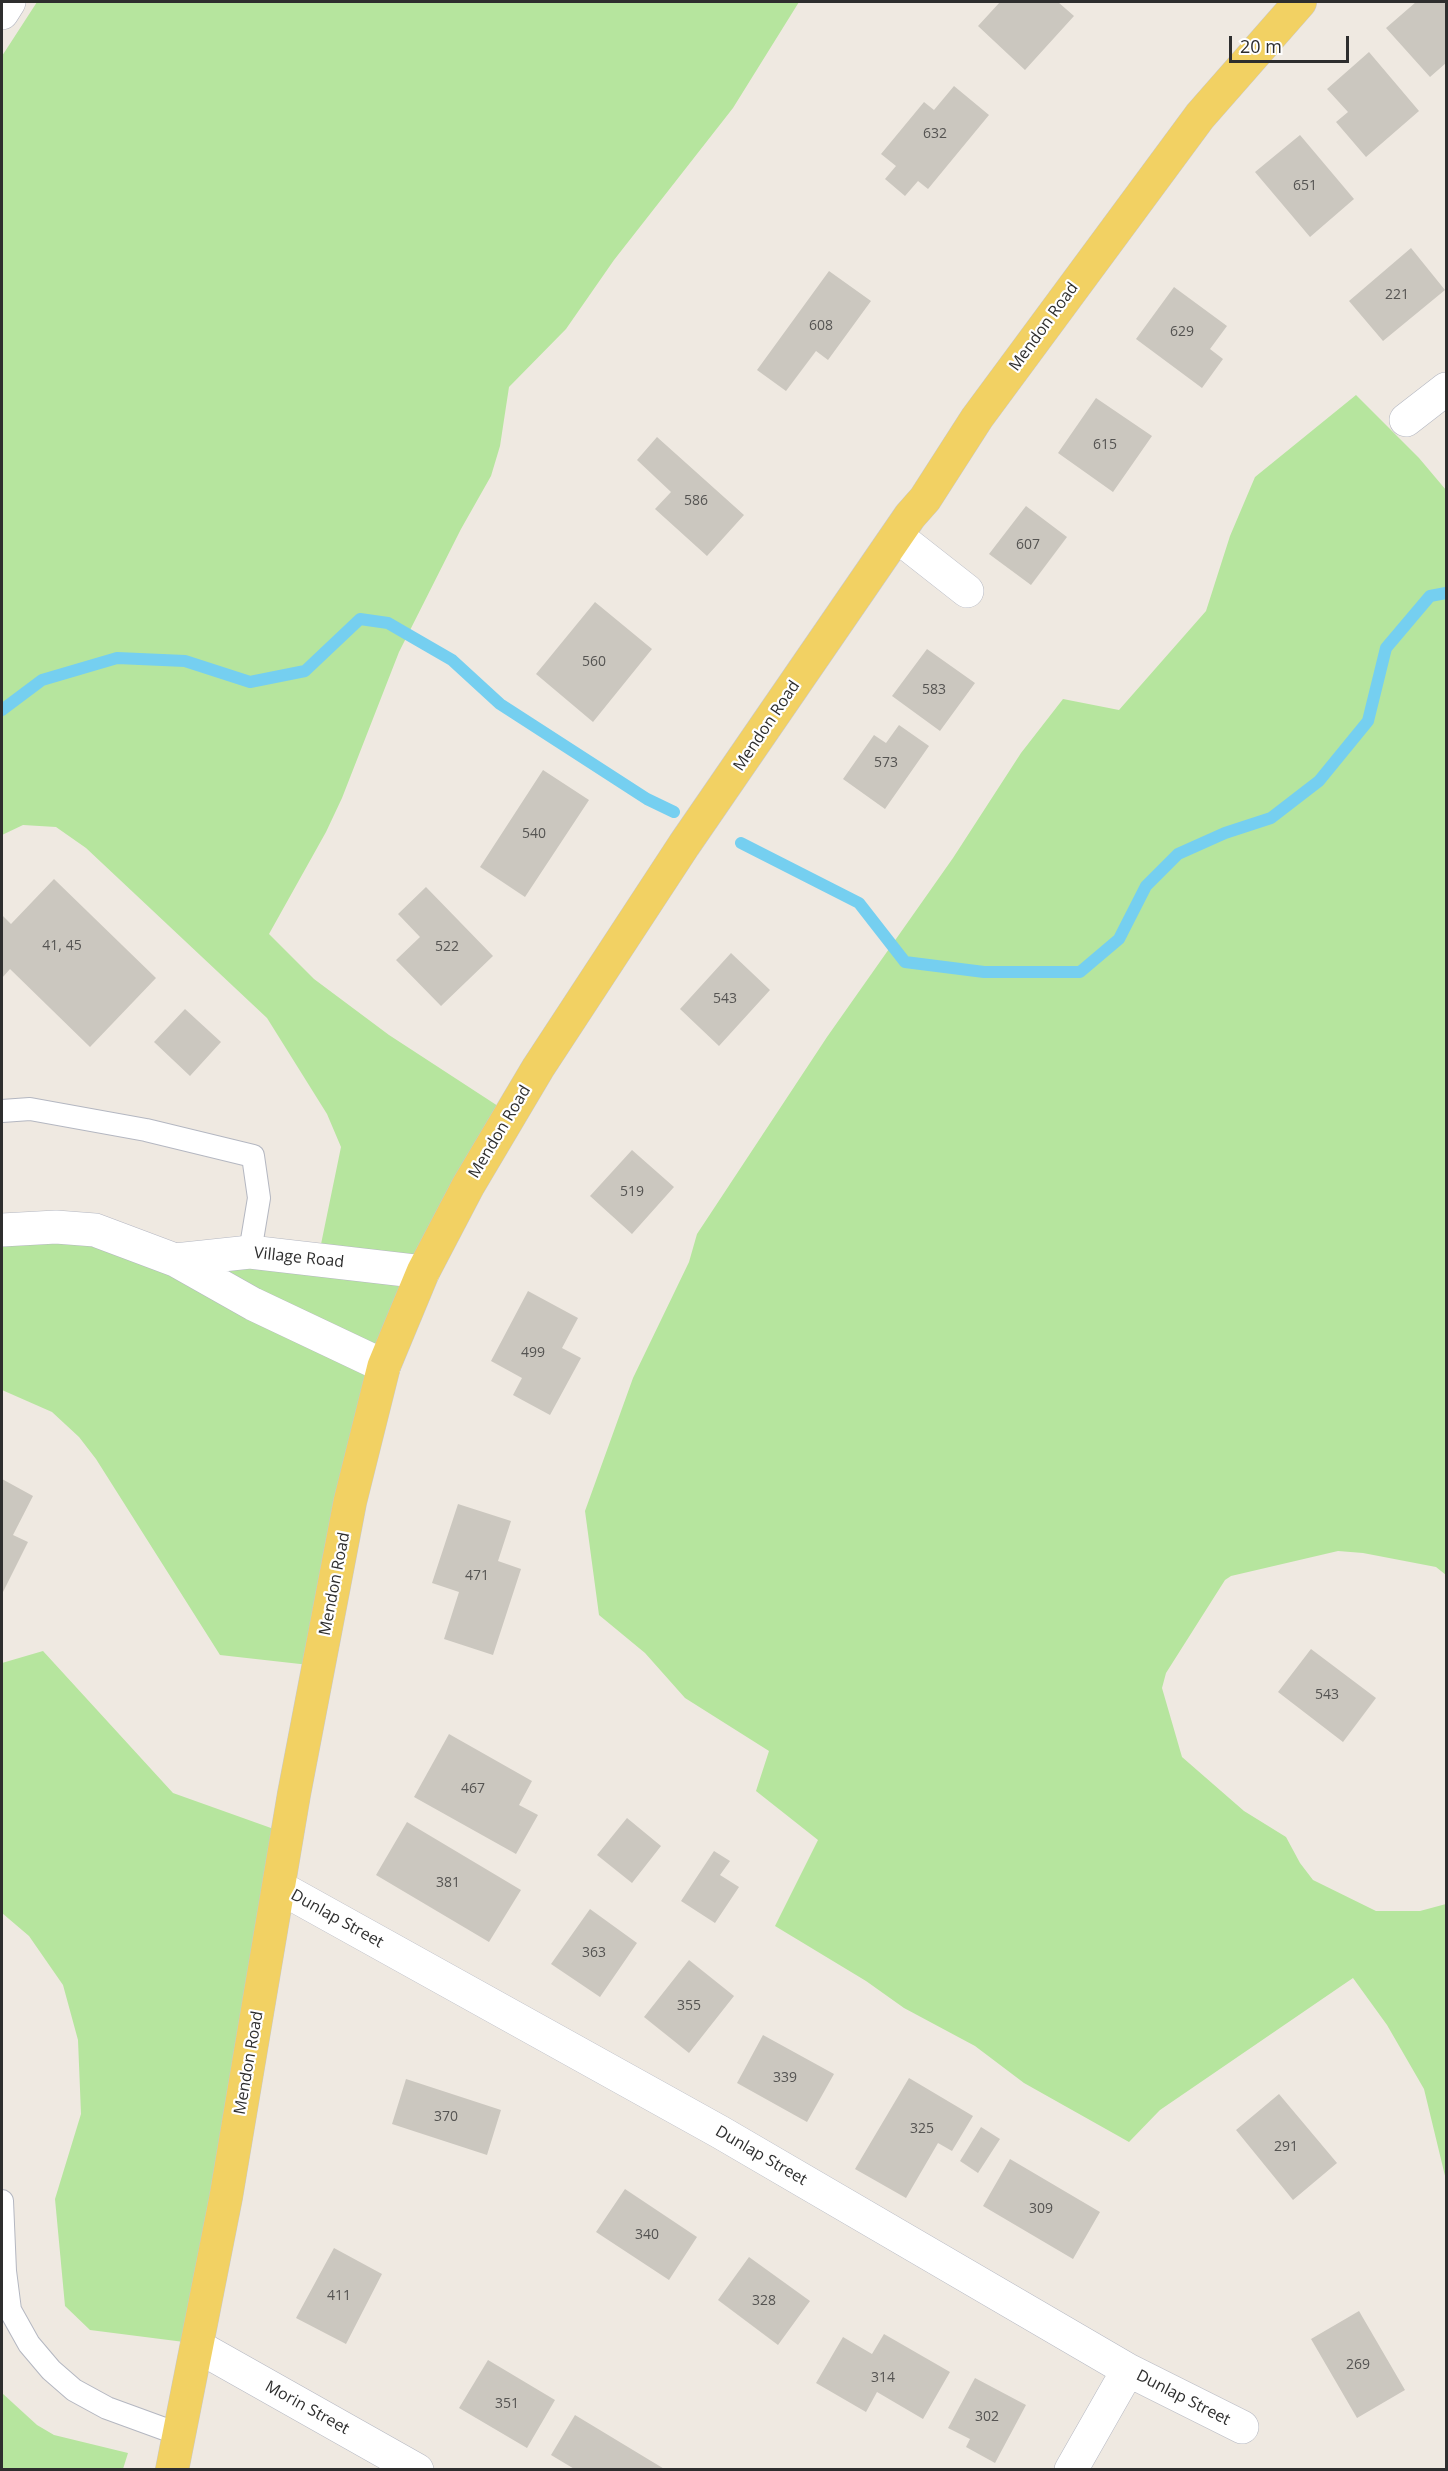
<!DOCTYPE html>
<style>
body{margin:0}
#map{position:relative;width:1448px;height:2471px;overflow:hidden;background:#efe9e1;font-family:"Open Sans",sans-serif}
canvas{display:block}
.frame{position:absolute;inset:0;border:3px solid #2e2e2e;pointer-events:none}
.scale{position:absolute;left:1229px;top:36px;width:120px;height:27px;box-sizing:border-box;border:3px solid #2e2e2e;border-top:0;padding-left:8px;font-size:18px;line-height:21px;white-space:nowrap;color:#2e2e2e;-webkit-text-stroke:4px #fff;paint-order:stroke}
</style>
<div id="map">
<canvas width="1448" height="2471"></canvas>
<div class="frame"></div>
<div class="scale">20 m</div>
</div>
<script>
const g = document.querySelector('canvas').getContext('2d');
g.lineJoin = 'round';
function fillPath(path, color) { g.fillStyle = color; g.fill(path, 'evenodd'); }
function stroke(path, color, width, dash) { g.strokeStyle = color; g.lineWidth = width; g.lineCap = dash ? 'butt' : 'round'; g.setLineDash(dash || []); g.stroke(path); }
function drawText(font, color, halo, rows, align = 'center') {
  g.font = font + ' "Open Sans",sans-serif'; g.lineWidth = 4.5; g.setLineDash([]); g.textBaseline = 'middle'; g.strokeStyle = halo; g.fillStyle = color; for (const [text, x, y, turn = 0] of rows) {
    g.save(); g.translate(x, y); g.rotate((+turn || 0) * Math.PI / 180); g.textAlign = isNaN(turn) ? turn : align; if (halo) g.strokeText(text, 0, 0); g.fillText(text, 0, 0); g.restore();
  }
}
const green = new Path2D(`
 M37,2H799L733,108L614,260L566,329L509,387L500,446L491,476L461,529L399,652L342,798L326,832L269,934L314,979L389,1035L501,1108L406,1334L318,1666L220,1655L96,1459L79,1437L52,1412L2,1390V1234L142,1246L320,1249L341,1147L327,1114L267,1018L86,848L56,827L23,825L2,835V56Z
 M1356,395L1419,458L1446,490V1575L1436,1567L1363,1553L1338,1551L1231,1576L1225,1580L1166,1673L1162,1688L1182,1757L1244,1811L1286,1837L1300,1863L1313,1880L1376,1911H1420L1446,1904V2180L1424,2089L1387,2025L1353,1978L1160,2110L1129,2142L1024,2083L975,2046L904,2008L866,1981L775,1926L818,1840L756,1791L769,1751L685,1698L645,1653L599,1615L585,1511L633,1378L689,1262L697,1234L827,1037L953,858L1021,753L1063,699L1119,710L1206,611L1230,536L1255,477Z
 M43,1651L173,1793L285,1833L192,2343L90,2330L65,2306L55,2199L81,2114L78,2040L63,1985L29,1936L2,1913V1663Z
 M2,2393L37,2425L54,2435L128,2453L123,2469H2Z`);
const stream = new Path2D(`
 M2,710L42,680L117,658L185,661L250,682L305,671L360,619L388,623L452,660L500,704L647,799L674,812
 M741,843L859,903L905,962L984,972H1080L1119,939L1146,886L1178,854L1225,833L1271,818L1319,781L1368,721L1386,648L1430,596L1446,593`);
const building = new Path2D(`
 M1000,2H1058L1074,16L1025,70L978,26Z
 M1416,2H1446V63L1430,77L1386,28Z
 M1369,52L1419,111L1366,157L1336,122L1348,112L1327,89Z
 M954,86L989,115L928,189L918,181L905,196L885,179L896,166L881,154L924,102L934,110Z
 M1300,135L1354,199L1310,237L1255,172Z
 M1411,248L1445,290L1383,341L1349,301Z
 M829,271L871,301L828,360L816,351L786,391L757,370Z
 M1174,287L1227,326L1210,349L1223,359L1202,388L1136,339Z
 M1096,398L1152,436L1113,492L1058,453Z
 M657,437L744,515L707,556L655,509L671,492L637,460Z
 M1026,506L1067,537L1031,585L989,554Z
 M595,602L652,649L593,722L536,674Z
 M927,649L975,683L940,731L892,696Z
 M899,725L929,746L885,809L843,779L874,735L886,743Z
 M543,770L589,800L525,897L480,867Z
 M54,879L156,978L90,1047L10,969L2,978V915L11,924Z
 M426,887L493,956L441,1006L396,960L420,937L398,914Z
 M731,953L770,990L719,1046L680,1009Z
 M185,1009L221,1042L190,1076L154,1042Z
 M632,1150L674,1187L632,1234L590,1196Z
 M528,1291L578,1318L562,1348L581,1358L550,1415L513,1395L522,1378L491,1361Z
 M2,1479L33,1496L13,1535L28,1542L2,1594Z
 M458,1504L511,1521L498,1561L521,1569L493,1655L444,1639L459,1592L432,1583Z
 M1311,1649L1376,1698L1343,1742L1278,1692Z
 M449,1734L532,1781L519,1805L538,1815L516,1854L414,1797Z
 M627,1818L661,1846L632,1883L597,1855Z
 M407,1822L521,1890L489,1942L376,1875Z
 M714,1851L730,1861L720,1875L739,1887L715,1923L681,1901Z
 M590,1909L637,1943L600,1997L551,1964Z
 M689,1960L734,1996L689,2053L644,2017Z
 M763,2035L834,2074L807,2122L737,2083Z
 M909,2078L973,2116L952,2151L938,2143L906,2198L855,2169Z
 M406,2079L501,2110L487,2155L392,2124Z
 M1279,2094L1337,2163L1293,2200L1236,2130Z
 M981,2127L1000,2139L978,2173L960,2161Z
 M1010,2159L1100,2212L1073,2259L983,2206Z
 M625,2189L697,2237L669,2280L596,2232Z
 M334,2248L382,2274L346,2344L296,2318Z
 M749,2257L810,2301L778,2345L718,2300Z
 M1359,2311L1405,2390L1357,2418L1311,2339Z
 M884,2334L950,2372L923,2419L877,2392L866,2412L816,2383L843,2337L872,2354Z
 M488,2360L555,2400L527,2448L459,2408Z
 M975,2378L1026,2405L995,2463L966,2447L970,2439L948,2428Z
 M575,2415L666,2470H576L551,2455Z`);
const lane = new Path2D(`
 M2,1111L30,1109L146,1130L253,1156L259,1198L250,1252
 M2,2201L5,2271L10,2310L29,2344L51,2370L74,2390L107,2408L181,2435`);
const street = new Path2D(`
 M2,13L9,2
 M1406,420L1446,389
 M897,536L967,591
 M2,1230L56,1227L95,1230L175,1260L253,1304L384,1366
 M175,1260L250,1252L423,1272
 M279,1887L720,2132L1128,2370L1242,2427
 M1071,2470L1128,2370`);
const secondary = new Path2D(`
 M197,2346L417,2470`);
const primary = new Path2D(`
 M172,2470L226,2197L294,1794L350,1502L384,1366L423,1272L468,1186L538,1068L684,845L910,516L925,499L977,418L1200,116L1300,2`);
const numberNames = [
 ["632",935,134],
 ["651",1305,186],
 ["221",1397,295],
 ["608",821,326],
 ["629",1182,332],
 ["615",1105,445],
 ["586",696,501],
 ["607",1028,545],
 ["560",594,662],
 ["583",934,690],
 ["573",886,763],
 ["540",534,834],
 ["41, 45",62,946],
 ["522",447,947],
 ["543",725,999],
 ["519",632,1192],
 ["499",533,1353],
 ["471",477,1576],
 ["543",1327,1695],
 ["467",473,1789],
 ["381",448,1883],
 ["363",594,1953],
 ["355",689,2006],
 ["339",785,2078],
 ["370",446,2117],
 ["325",922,2129],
 ["291",1286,2147],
 ["309",1041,2209],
 ["340",647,2235],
 ["411",339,2296],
 ["328",764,2301],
 ["269",1358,2365],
 ["314",883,2378],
 ["351",507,2404],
 ["302",987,2417]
];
const streetNames = [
 ["Mendon Road",1044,327,-54],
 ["Mendon Road",767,726,-56],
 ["Mendon Road",500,1132,-59],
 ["Village Road",299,1258,6],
 ["Mendon Road",335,1584,-79],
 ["Dunlap Street",337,1919,29],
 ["Mendon Road",249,2063,-80],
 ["Dunlap Street",761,2156,30],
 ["Dunlap Street",1183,2398,27],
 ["Morin Street",307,2408,29]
];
fillPath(green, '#b6e59e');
stroke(stream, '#75cff0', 12);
fillPath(building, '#cbc7bf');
stroke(lane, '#b4b7c1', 24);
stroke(street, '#b4b7c1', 34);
stroke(secondary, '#b4b7c1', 34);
stroke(primary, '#c9c9c9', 34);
stroke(lane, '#fff', 22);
stroke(street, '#fff', 33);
stroke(secondary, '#fff', 33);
stroke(primary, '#f2d163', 33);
drawText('14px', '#555452', null, numberNames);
drawText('16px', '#2e2e2e', '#fff', streetNames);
</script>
